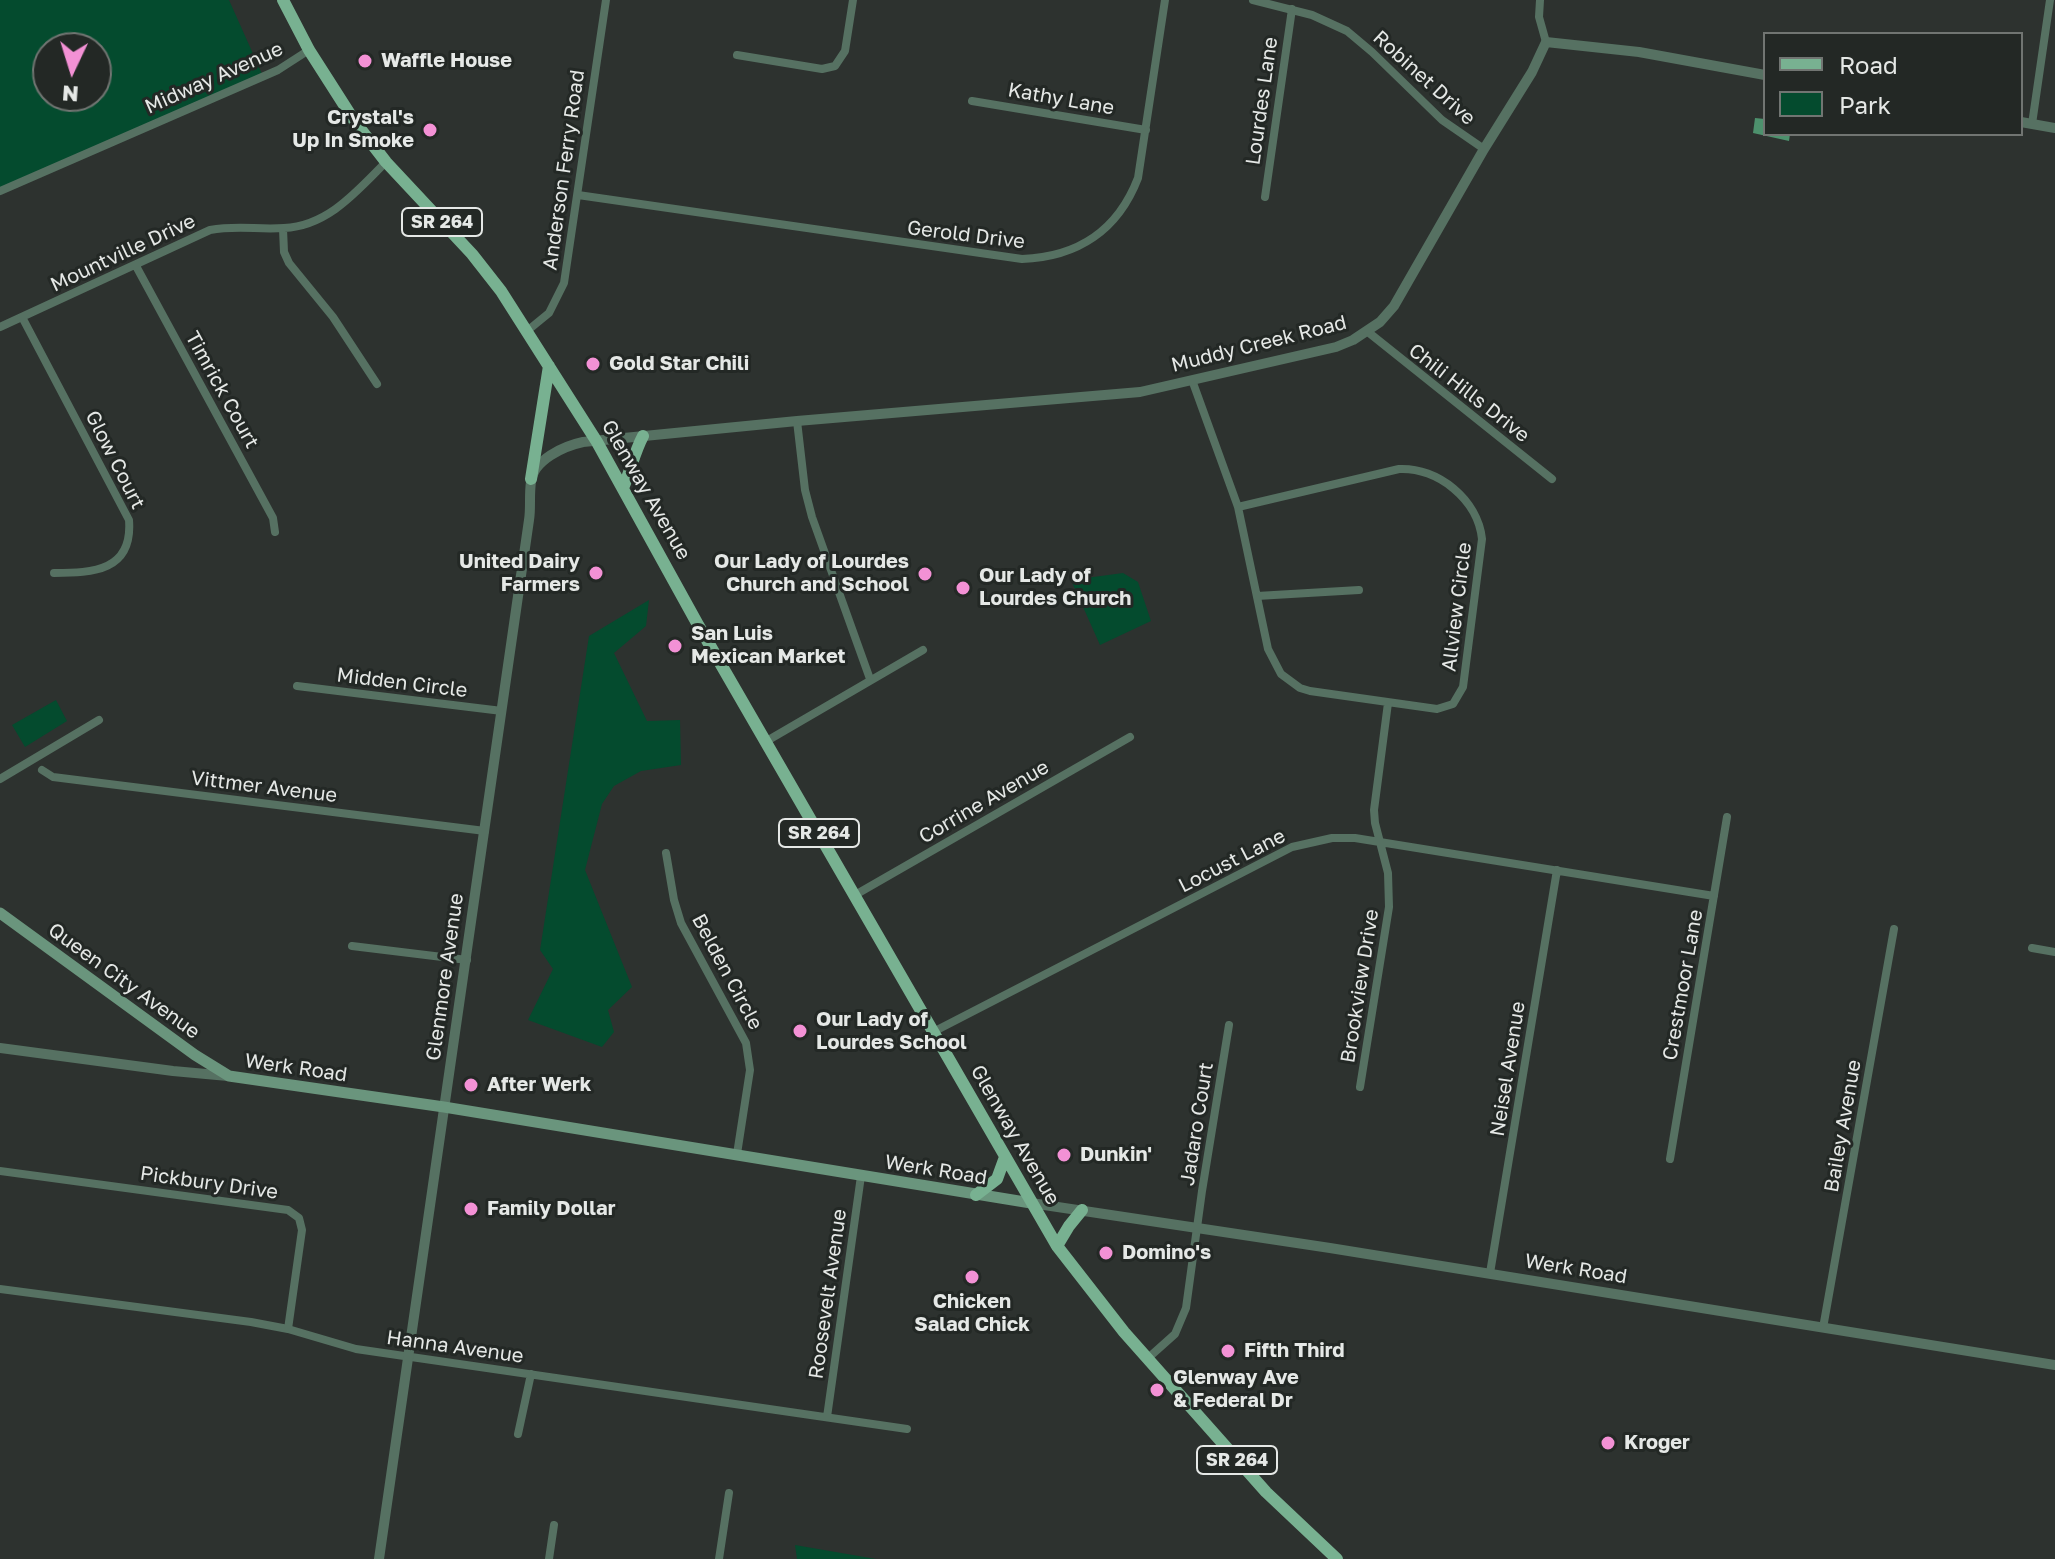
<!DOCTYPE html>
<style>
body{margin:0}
#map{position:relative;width:2055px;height:1559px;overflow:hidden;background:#2d322f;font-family:"Golos Text",sans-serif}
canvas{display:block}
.legend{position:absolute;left:1763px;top:32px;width:260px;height:104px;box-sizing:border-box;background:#232825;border:2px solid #717572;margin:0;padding:10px 14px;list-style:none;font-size:24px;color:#e5e8e6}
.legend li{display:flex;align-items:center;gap:16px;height:40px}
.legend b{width:40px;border:2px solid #717572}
.north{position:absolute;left:32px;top:32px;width:80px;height:80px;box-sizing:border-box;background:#232825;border:2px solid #717572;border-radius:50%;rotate:184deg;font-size:22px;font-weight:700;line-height:32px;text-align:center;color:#e5e8e6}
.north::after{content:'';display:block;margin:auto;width:28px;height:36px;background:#f391d5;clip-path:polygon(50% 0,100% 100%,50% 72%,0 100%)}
</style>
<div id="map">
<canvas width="2055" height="1559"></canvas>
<ul class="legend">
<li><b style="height:10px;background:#78b191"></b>Road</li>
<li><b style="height:22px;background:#044b2e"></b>Park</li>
</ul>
<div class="north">N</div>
</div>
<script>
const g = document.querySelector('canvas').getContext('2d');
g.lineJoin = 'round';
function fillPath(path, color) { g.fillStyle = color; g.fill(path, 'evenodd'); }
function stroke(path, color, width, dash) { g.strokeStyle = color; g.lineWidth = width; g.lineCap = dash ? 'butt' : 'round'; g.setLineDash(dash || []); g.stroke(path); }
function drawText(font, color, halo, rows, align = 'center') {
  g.font = font + ' "Golos Text",sans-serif'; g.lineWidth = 6; g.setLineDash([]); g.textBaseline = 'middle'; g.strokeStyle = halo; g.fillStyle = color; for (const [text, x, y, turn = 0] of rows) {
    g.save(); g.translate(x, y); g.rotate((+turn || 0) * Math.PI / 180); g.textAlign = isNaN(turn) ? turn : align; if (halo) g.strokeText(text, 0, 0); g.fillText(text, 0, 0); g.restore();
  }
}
const green = new Path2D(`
 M0,0H229L263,76L0,191ZM48,48H96V96H48Z
 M1123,573L1138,582L1151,621L1100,645L1071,580Z
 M649,600L646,626L614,653L647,721L680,720L681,765L641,771L614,786L602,804L585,870L632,987L608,1010L614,1032L602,1047L528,1020L553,969L540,950L589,636Z
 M56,700L67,721L25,747L12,725Z
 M795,1545L876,1559H797Z`);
const water = new Path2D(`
 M1755,118L1765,119V134H1790L1789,141L1753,133Z`);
const minor = new Path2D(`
 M1253,0L1312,15L1347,31L1372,52L1442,120L1484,149
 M1540,0L1539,17L1546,42
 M737,55L822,69L835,66L845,51L853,0
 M972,101L1146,130
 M2032,124L2050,0
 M0,191L278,70L309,50
 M578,195L1022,259C1078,257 1118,230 1138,178L1165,0
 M1265,197L1292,9
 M283,229L284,252L289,263L333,317L377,384
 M136,266L273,518L275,532
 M22,317L129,520C133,571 93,573 54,573
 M0,327L210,230C238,225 258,230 284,228C328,226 357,191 386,162
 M527,331L549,313L564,283L606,0
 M1368,332L1552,479
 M1192,380L1238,507L1268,649L1281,674L1300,688L1310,691L1437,709L1453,704L1463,687L1482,539C1478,500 1438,467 1399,469L1238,507
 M797,421L805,490L812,517L870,679
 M1257,596L1359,590
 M297,686L502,711
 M765,742L923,650
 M42,770L53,777L485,831
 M0,779L99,720
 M666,853L674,900L681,923L746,1043L750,1070L737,1154
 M855,895L1130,737
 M352,946L467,960
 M2032,948L2055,952
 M933,1032L1292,847L1332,838H1355L1714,896
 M1360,1087L1389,907L1388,873L1375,823L1374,810L1388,703
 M1670,1159L1727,817
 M0,1171L288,1210L299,1218L302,1230L288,1329
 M1490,1273L1557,870
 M0,1289L251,1322L288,1329L356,1349L907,1429
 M1823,1328L1894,929
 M1147,1359L1175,1334L1186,1308L1202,1191L1229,1025
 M827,1417L861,1176
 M518,1434L531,1374
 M549,1559L554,1525
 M719,1559L729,1493`);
const tertiary = new Path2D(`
 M2021,122L2055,128
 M0,1048L173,1071L228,1076
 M1031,1203L1330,1248L2055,1365
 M379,1559L529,520C531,508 529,495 531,482C533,460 564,446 583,442L797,421L1140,392L1336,347L1353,340L1380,322L1394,306L1484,149L1532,72L1546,42L1639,52L1765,75`);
const secondary = new Path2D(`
 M0,913L195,1055L229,1076L444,1107L1031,1203`);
const primary = new Path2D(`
 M283,0L309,50L355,122L386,162L472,254L501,291L597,442L697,623L1057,1246L1124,1332L1266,1492L1337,1559
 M531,479L549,366
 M623,488C631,470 634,453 643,436
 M976,1195L997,1179L1005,1157
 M1057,1246L1069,1226L1082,1210`);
const markers = [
 [365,61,8,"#f391d5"],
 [430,130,8,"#f391d5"],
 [593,364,8,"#f391d5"],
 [596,573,8,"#f391d5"],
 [925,574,8,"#f391d5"],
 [963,588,8,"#f391d5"],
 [675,646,8,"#f391d5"],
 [800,1031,8,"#f391d5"],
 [471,1085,8,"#f391d5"],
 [1064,1155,8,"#f391d5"],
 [471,1209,8,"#f391d5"],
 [1106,1253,8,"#f391d5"],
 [972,1277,8,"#f391d5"],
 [1228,1351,8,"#f391d5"],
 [1157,1390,8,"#f391d5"],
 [1608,1443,8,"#f391d5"]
];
const shields = [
 [442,222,80],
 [819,833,80],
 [1237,1460,80]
];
const shieldNames = [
 ["SR 264",442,222],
 ["SR 264",819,833],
 ["SR 264",1237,1460]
];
const poiNames = [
 ["Waffle House",381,61],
 ["Crystal's",414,118,"right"],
 ["Up In Smoke",414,141,"right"],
 ["Gold Star Chili",609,364],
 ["United Dairy",580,562,"right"],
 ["Farmers",580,585,"right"],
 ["Our Lady of Lourdes",909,562,"right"],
 ["Church and School",909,585,"right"],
 ["Our Lady of",979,576],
 ["Lourdes Church",979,599],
 ["San Luis",691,634],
 ["Mexican Market",691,657],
 ["Our Lady of",816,1020],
 ["Lourdes School",816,1043],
 ["After Werk",487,1085],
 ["Dunkin'",1080,1155],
 ["Family Dollar",487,1209],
 ["Domino's",1122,1253],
 ["Chicken",972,1302,"center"],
 ["Salad Chick",972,1325,"center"],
 ["Fifth Third",1244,1351],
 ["Glenway Ave",1173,1378],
 ["& Federal Dr",1173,1401],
 ["Kroger",1624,1443]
];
const streetNames = [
 ["Midway Avenue",214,78,-24],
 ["Robinet Drive",1424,78,42],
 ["Kathy Lane",1061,99,10],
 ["Lourdes Lane",1262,101,-82],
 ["Anderson Ferry Road",564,170,-82],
 ["Gerold Drive",966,235,7],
 ["Mountville Drive",123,253,-25],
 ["Muddy Creek Road",1259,344,-14],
 ["Timrick Court",222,390,61],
 ["Chili Hills Drive",1469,393,38],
 ["Glow Court",115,460,63],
 ["Glenway Avenue",646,490,60],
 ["Allview Circle",1457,607,-83],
 ["Midden Circle",402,683,7],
 ["Vittmer Avenue",264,787,7],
 ["Corrine Avenue",984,802,-30],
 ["Locust Lane",1232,861,-27],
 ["Belden Circle",727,972,62],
 ["Glenmore Avenue",445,977,-82],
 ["Queen City Avenue",124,981,36],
 ["Crestmoor Lane",1683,985,-80],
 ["Brookview Drive",1360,986,-81],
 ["Werk Road",296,1068,8],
 ["Neisel Avenue",1508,1069,-81],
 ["Jadaro Court",1197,1124,-81],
 ["Bailey Avenue",1843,1126,-80],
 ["Glenway Avenue",1015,1135,60],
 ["Werk Road",936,1170,9],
 ["Pickbury Drive",209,1183,8],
 ["Werk Road",1576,1269,9],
 ["Roosevelt Avenue",828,1294,-82],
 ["Hanna Avenue",455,1347,8]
];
fillPath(green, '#044b2e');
fillPath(water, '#4d916d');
stroke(minor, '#567162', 8);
stroke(tertiary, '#567162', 10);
stroke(secondary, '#6a957d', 11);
stroke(primary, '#78b191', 12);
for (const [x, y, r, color] of markers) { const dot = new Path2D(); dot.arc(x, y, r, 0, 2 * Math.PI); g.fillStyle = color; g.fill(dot); stroke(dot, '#232825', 3); }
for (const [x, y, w] of shields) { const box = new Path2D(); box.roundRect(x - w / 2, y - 14, w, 28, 6); g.fillStyle = '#232825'; g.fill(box); stroke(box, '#e5e8e6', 2); }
drawText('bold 18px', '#e5e8e6', null, shieldNames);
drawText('bold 20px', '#e5e8e6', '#232825', poiNames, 'left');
drawText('20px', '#e5e8e6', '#232825', streetNames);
</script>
